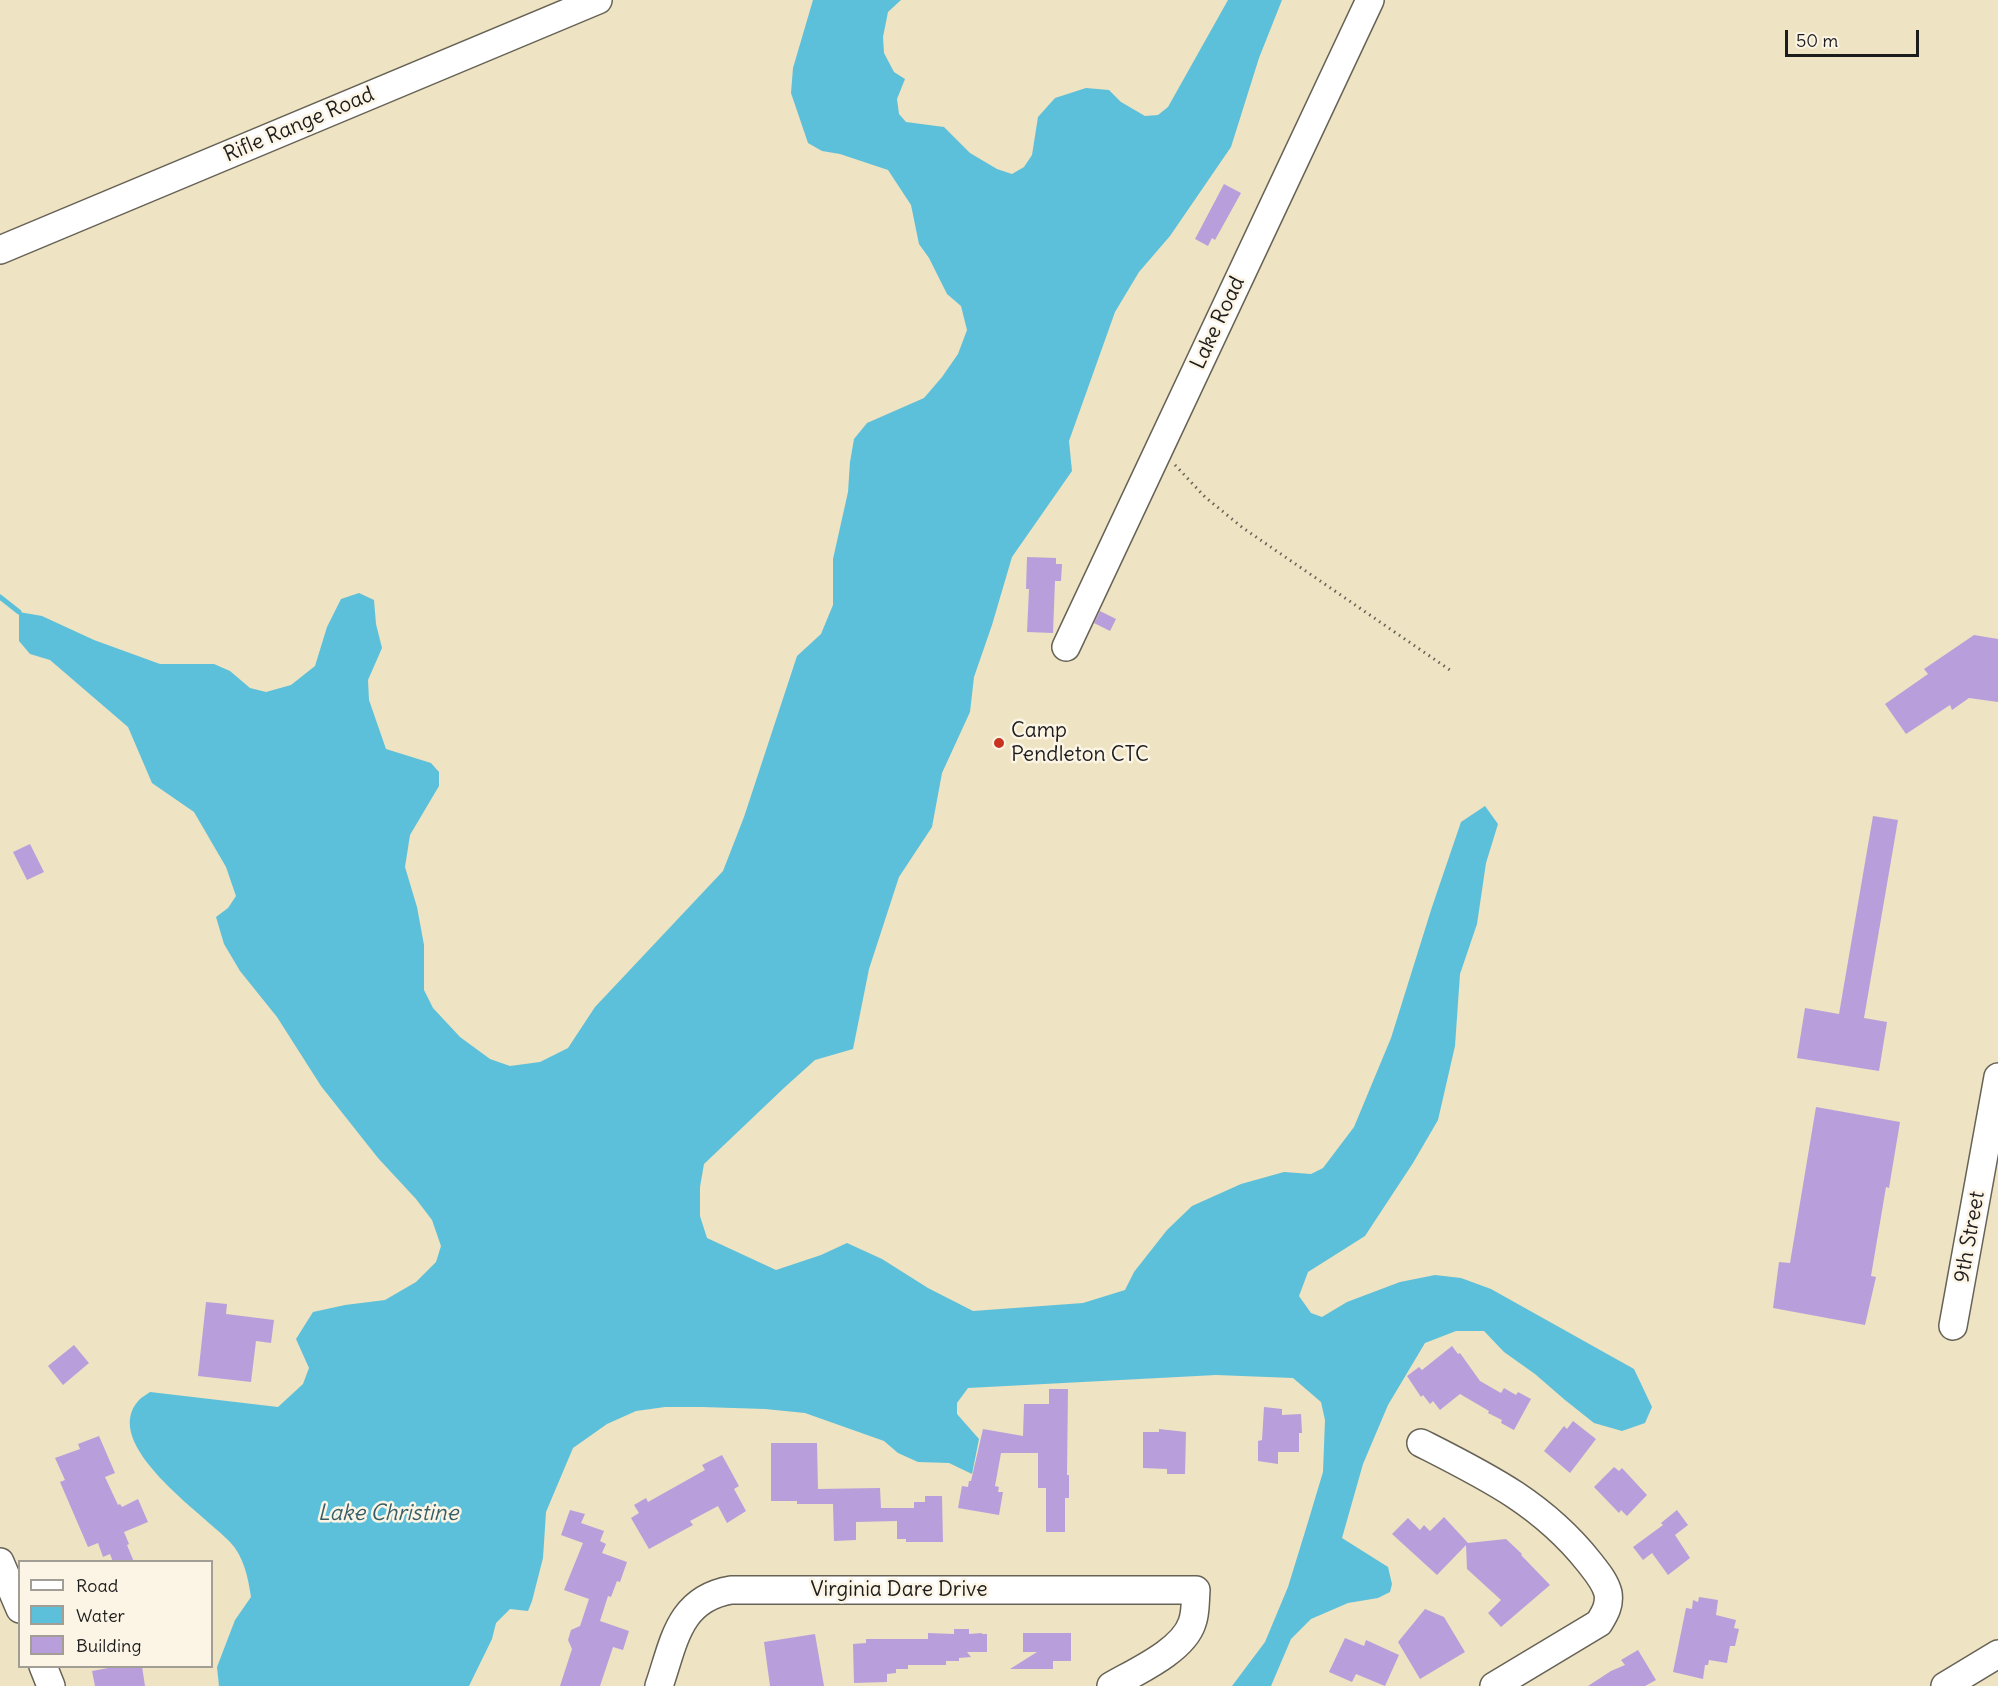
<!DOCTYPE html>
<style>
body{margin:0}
#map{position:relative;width:1998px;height:1686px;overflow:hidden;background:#eee3c2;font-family:Delius,sans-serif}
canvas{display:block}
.legend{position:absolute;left:18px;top:1560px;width:195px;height:108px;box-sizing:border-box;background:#fcf5e5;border:2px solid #a29e95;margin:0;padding:8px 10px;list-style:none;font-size:18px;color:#1c1c1c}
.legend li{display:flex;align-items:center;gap:12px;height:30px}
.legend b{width:30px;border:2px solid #a29e95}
.scale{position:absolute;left:1785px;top:30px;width:134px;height:27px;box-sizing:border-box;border:3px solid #1c1c1c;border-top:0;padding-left:8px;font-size:18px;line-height:21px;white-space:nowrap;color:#1c1c1c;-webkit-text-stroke:4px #fcf5e5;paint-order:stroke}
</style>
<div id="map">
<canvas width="1998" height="1686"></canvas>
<ul class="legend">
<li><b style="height:8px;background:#fff"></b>Road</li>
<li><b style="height:16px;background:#5cc0da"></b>Water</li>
<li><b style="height:16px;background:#b89fdc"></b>Building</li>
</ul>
<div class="scale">50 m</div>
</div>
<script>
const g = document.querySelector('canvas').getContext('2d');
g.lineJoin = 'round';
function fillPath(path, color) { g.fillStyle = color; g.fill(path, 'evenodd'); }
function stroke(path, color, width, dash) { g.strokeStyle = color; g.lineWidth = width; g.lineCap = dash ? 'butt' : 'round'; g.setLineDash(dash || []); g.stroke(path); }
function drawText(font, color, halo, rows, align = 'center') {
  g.font = font + ' Delius,sans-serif'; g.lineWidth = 5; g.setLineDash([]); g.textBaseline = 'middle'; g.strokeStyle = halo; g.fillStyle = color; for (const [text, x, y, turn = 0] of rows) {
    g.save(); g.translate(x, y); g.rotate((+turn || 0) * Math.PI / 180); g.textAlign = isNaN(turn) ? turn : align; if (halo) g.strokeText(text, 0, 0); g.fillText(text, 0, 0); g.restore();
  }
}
const water = new Path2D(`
 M813,0H901L888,12L883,37L884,53L894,72L905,79L897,99L899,114L906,122L944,127L970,153L997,169L1012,174L1024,167L1032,155L1038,117L1055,98L1086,88L1109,90L1121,102L1145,116L1158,115L1168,107L1228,0H1282L1259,58L1231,147L1170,236L1139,272L1115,312L1069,441L1072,471L1012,557L992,625L974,677L970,712L942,773L932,827L899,877L869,969L853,1049L815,1060L785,1087L704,1164L700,1187V1216L707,1238L776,1270L821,1255L847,1243L882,1259L928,1288L973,1311L1083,1303L1125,1290L1134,1272L1167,1230L1192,1206L1241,1184L1284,1172L1311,1174L1323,1168L1354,1127L1391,1038L1432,907L1461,822L1485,806L1498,824L1486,863L1477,924L1460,974L1455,1046L1438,1120L1413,1163L1365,1236L1308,1272L1299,1296L1311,1313L1322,1317L1347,1302L1400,1282L1435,1275L1461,1278L1491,1289L1634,1369L1652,1407L1645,1423L1622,1431L1594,1423L1565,1400L1535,1374L1504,1352L1484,1331H1456L1425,1343L1388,1405L1363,1464L1342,1538L1388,1567L1392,1584L1390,1592L1378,1598L1348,1603L1311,1619L1291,1639L1271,1686H1232L1265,1642L1288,1587L1308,1522L1323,1472L1325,1420L1321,1402L1293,1378L1216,1375L968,1388L957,1403V1414L979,1439L972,1474L949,1463L918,1462L898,1453L884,1441L805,1413L765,1409L702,1407H665L636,1411L607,1424L573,1448L546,1512L543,1558L532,1601L528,1611L510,1609L496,1623L492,1639L469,1686H219L217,1667L235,1620L251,1597C248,1577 244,1557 230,1542C205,1515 98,1444 139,1400C142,1397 147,1394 150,1392L278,1407L303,1384L309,1368L296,1339L313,1312L345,1305L385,1300L416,1282L436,1262L441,1246L432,1220L416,1199L378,1158L321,1086L277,1017L240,971L224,944L216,917L228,908L236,896L226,867L194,812L152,783L128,727L50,660L30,654L19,641V612L42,616L94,640L160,664H214L230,671L250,688L266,692L291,685L315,666L327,627L341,599L359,593L374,600L376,624L382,648L368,680L369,700L386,749L431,763L439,772V786L410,835L405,867L417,907L424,945V990L433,1008L460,1037L490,1059L510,1066L540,1062L568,1048L595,1007L723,871L744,817L797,656L821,634L833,605V559L848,492L850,462L854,439L867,423L924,398L942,377L958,354L967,330L961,306L947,294L929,258L919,244L911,205L888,170L840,154L822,151L808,143L791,93L793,68Z`);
const stream = new Path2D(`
 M0,597L19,612`);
const building = new Path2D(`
 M1224,184L1241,193L1215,240L1212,238L1208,246L1195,239Z
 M1027,557L1056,558V564H1062L1061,581H1055L1053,633L1027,632L1029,589H1026Z
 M1100,611L1116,619L1110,631L1094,623Z
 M1974,635L1998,639V702L1969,698L1952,710L1950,705L1906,734L1885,704L1928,674L1924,669Z
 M1873,816L1898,820L1864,1018L1887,1022L1879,1071L1797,1058L1805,1008L1839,1014Z
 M30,844L44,872L27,880L13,852Z
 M1816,1107L1900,1122L1889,1188L1886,1187L1871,1276L1876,1277L1865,1325L1773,1308L1779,1262L1790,1263Z
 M206,1302L227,1304L226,1314L274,1320L271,1343L256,1341L251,1382L198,1376Z
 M74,1345L89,1363L63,1385L48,1366Z
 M1452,1346L1458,1354L1460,1353L1480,1381L1501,1393L1504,1388L1516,1395L1518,1392L1531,1399L1514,1430L1501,1423L1502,1420L1488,1413L1489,1411L1460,1394L1440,1410L1433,1401L1430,1404L1423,1395L1421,1397L1407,1376L1419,1367L1422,1370Z
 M1049,1389H1068L1067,1475H1069V1498H1065V1532H1046V1488H1038V1453H1001L995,1486L999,1487L998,1492H1003L999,1515L958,1508L962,1486L968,1487L969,1481H971L983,1429L1023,1436L1024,1404H1049Z
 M1264,1407L1282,1409V1415L1301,1414L1302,1433H1299V1452H1278V1464L1258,1461V1441L1262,1440Z
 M1573,1421L1596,1439L1570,1473L1544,1451L1564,1426L1567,1429Z
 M1159,1429L1186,1432L1185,1474H1167V1469L1143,1468V1432H1159Z
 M99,1436L115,1473L105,1477L118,1505L120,1504L122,1507L138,1499L148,1522L124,1532L129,1544L127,1545L134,1562H113L110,1554L103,1557L98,1543L88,1547L60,1482L65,1480L55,1458L80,1449L78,1444Z
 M771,1443H817L818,1489L880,1488L881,1508H914V1502H925V1496H942L943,1542H906V1539H897V1521L856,1522V1540L834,1541L833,1504H797V1501H771Z
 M722,1455L739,1486L734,1489L746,1511L727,1523L718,1506L690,1521L693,1525L649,1549L631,1518L639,1513L634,1505L646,1498L648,1502L705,1470L702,1465Z
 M1614,1467L1619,1471L1622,1468L1647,1495L1627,1516L1621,1510L1619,1513L1594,1487Z
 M570,1510L585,1514L581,1523L604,1531L600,1541L606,1544L602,1553L627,1562L620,1582L617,1581L611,1597L608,1596L600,1621L629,1631L623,1650L613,1647L600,1686H560L572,1649L568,1640L571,1630L580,1626L589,1599L564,1590L583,1543L561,1535Z
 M1677,1510L1688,1525L1675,1535L1690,1558L1668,1575L1652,1553L1643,1560L1633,1547L1663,1525L1661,1523Z
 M1444,1517L1468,1543L1506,1539L1522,1554L1521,1555L1550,1585L1501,1627L1488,1613L1501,1600L1467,1569L1466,1545L1437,1575L1392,1534L1408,1518L1420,1530L1424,1525L1430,1531Z
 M1699,1597L1718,1600L1716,1615L1736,1620L1734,1628L1739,1629L1735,1646H1730L1727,1663L1709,1660L1708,1665H1705L1703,1679L1673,1672L1686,1608L1692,1609L1693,1600L1698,1602Z
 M1425,1609L1444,1617L1465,1652L1420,1679L1398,1642Z
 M954,1629H969V1634L982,1633V1634H987V1652H967L971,1657L959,1658V1661H946V1665H908V1669H896V1673L887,1674V1682L854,1683L853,1644L866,1643V1639H928V1633L954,1634Z
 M1023,1633H1071V1661H1053V1669H1010L1037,1652H1023Z
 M815,1634L824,1686H770L764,1642Z
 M1345,1638L1364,1646L1366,1640L1399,1655L1385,1686L1356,1674L1352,1682L1329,1672Z
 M1638,1650L1656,1680L1645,1686H1588L1611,1671L1625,1665L1621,1660Z
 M119,1666H142L145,1686H95L92,1671Z`);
const path = new Path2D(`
 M1175,465L1205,497L1243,528L1450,670`);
const minor = new Path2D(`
 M0,250L598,0
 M1066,647L1370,0
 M1953,1326L1998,1077
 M1421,1443C1486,1476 1542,1503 1589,1562C1596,1571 1605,1581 1608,1593C1610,1605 1605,1613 1599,1623L1494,1686
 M0,1562L20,1609
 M43,1666L51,1686
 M659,1686C674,1643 678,1599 731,1590H1196C1195,1601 1196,1613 1192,1623C1183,1651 1135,1672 1111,1686
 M1945,1686L1998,1654`);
const markers = [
 [999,743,6,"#c8321e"]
];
const streetNames = [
 ["Rifle Range Road",299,125,-23],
 ["Lake Road",1218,323,-65],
 ["9th Street",1970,1237,-80],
 ["Virginia Dare Drive",899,1590]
];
const poiNames = [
 ["Camp",1011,731],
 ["Pendleton CTC",1011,755]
];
const waterNames = [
 ["Lake Christine",388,1514]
];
fillPath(water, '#5cc0da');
stroke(stream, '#5cc0da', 5);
fillPath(building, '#b89fdc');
stroke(minor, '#666256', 30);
stroke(path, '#666256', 3, [1.5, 4.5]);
stroke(minor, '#fff', 27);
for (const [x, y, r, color] of markers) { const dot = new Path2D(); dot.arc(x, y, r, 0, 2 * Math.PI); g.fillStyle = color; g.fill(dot); stroke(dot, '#fcf5e5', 2); }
drawText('21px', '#1c1c1c', '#fcf5e5', streetNames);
drawText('21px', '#1c1c1c', '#fcf5e5', poiNames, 'left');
drawText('italic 22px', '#365e68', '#fcf5e5', waterNames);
</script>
